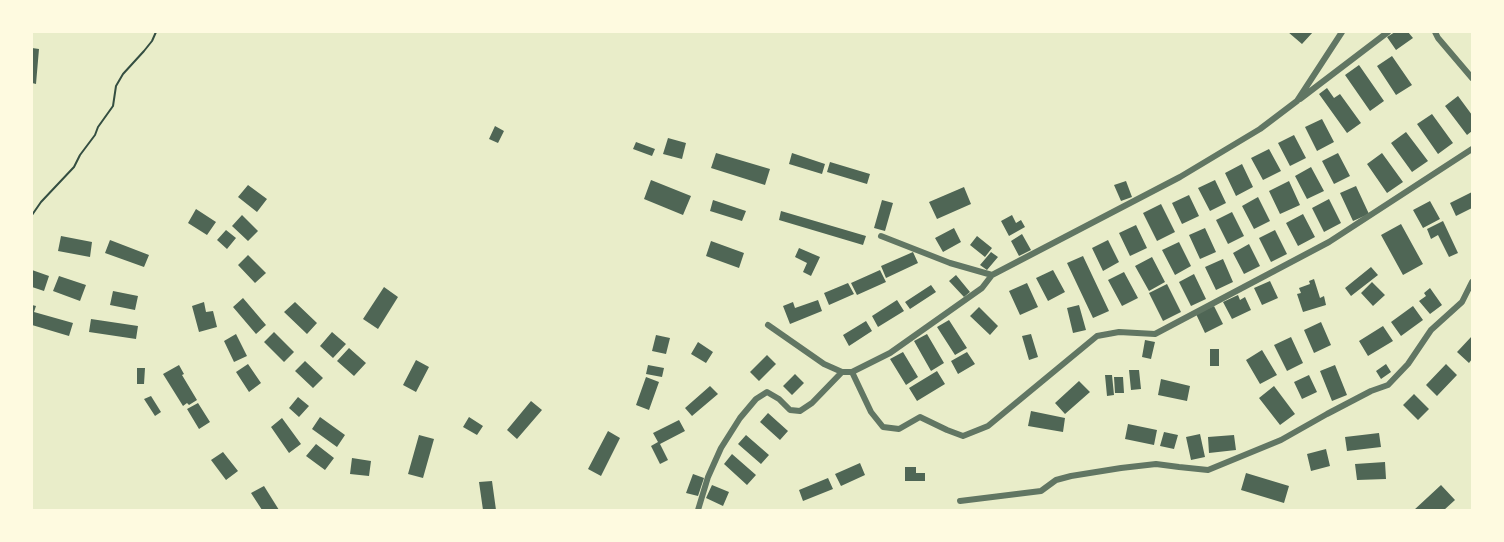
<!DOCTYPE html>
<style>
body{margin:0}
#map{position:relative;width:1504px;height:542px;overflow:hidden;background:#e9edc9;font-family:Figtree,sans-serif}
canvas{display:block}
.frame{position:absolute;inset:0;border:33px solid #fefae0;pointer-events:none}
</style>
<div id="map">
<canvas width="1504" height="542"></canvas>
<div class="frame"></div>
</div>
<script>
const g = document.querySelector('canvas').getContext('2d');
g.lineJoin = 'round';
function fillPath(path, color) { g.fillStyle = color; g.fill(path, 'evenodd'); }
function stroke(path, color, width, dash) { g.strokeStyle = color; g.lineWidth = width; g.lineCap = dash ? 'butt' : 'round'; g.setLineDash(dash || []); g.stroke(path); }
const building = new Path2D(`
 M1288,32H1313L1302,44Z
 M1395,32H1408L1413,38L1396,50L1387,37Z
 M32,48L39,49L36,84L32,83Z
 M1392,56L1412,85L1396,95L1377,66Z
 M1359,65L1384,101L1370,111L1345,75Z
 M1327,88L1334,98L1340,94L1361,123L1347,133L1319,94Z
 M1458,96L1472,115V131L1467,135L1445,106Z
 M1432,114L1453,143L1438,154L1417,124Z
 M1322,119L1334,142L1317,151L1305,127Z
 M495,126L504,131L498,143L489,139Z
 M1406,132L1428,161L1412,172L1391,143Z
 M1294,135L1306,158L1290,166L1278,143Z
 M668,138L686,143L682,159L663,154Z
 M636,142L655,149L652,156L633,149Z
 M1269,149L1281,171L1263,180L1251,158Z
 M716,153L770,169L765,185L711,168Z
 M792,153L825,164L822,174L789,164Z
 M1338,153L1350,176L1334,184L1322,161Z
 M1382,153L1403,182L1387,193L1367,164Z
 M830,162L870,174L867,184L827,172Z
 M1242,164L1253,187L1236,196L1225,173Z
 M1311,167L1324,191L1307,199L1295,176Z
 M651,180L691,196L683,215L644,199Z
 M1215,180L1226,203L1210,211L1198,188Z
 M1126,181L1132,197L1121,201L1114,185Z
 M1289,181L1300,205L1280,214L1269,191Z
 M248,185L267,199L257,212L238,197Z
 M1356,186L1369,214L1353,221L1340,193Z
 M964,187L971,204L937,219L929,202Z
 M1472,192V208L1456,216L1450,203Z
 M1189,195L1199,216L1182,224L1172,203Z
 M1258,197L1270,221L1254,229L1242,206Z
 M1329,199L1341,223L1324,232L1312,208Z
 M713,200L746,211L742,221L710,211Z
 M882,200L893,203L885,231L874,228Z
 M1430,201L1440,219L1423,228L1413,210Z
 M1161,204L1175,232L1157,241L1143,213Z
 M196,209L216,222L207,235L188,223Z
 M781,211L866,236L863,245L779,220Z
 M1232,212L1244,236L1228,244L1216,220Z
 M1303,214L1315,237L1298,246L1286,223Z
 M242,215L258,231L248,241L232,226Z
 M1012,215L1016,223L1021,220L1025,227L1009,236L1001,221Z
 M1443,221L1458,253L1449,257L1438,235L1431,239L1427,229Z
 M1401,224L1423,264L1403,275L1381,235Z
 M1136,225L1147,248L1130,256L1119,233Z
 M954,228L961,242L943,252L935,238Z
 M1205,228L1216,252L1200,259L1189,235Z
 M226,230L236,238L227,249L217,240Z
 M1275,230L1287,254L1271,262L1259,238Z
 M1022,234L1031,250L1019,256L1011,241Z
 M61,236L92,242L90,257L58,251Z
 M977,236L992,248L985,257L970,245Z
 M110,240L149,255L144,267L105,253Z
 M1108,240L1119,262L1103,271L1092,248Z
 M711,241L744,253L739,268L706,256Z
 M1179,242L1191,266L1175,275L1162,250Z
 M1249,244L1260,266L1244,274L1233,253Z
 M799,248L820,257L811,276L803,272L807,263L795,257Z
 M913,252L918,263L886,278L881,266Z
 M991,252L998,257L987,270L980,265Z
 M248,255L266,273L255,283L238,265Z
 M1083,256L1109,311L1093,318L1067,263Z
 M1152,257L1165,282L1149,291L1135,266Z
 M1223,259L1233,282L1216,290L1205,267Z
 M1371,267L1378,275L1351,296L1345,288Z
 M32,270L49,276L44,291L32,287Z
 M880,270L886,282L857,295L851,283Z
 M1053,270L1065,292L1048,301L1036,278Z
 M1124,272L1138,298L1122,306L1108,280Z
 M1194,274L1206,299L1191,306L1179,282Z
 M956,275L970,292L964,297L949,281Z
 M59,276L86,285L80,301L53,291Z
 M1314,279L1320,298L1324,296L1326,305L1303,312L1297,294L1301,293L1299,288L1310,284L1309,281Z
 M1270,281L1278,298L1262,305L1254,288Z
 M1372,282L1385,295L1373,306L1361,293Z
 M848,283L854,294L829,305L824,293Z
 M1027,283L1038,307L1020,315L1009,291Z
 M1167,284L1181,312L1163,321L1149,293Z
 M931,285L936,292L910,309L905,302Z
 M384,287L398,297L378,329L363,319Z
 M1430,288L1442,305L1430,314L1419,301L1426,296L1424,293Z
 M113,291L138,296L135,310L110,305Z
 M1238,295L1240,300L1245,297L1251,310L1232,319L1223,302Z
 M243,298L266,325L256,334L233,307Z
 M818,300L822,311L790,324L783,306L793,302L795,308Z
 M897,300L904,311L878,327L872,316Z
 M204,302L206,312L213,311L217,327L199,332L192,306Z
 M295,302L317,323L307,334L284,312Z
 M32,305L36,306L34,312L73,323L69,336L32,325Z
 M1079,305L1086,330L1073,333L1067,308Z
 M1214,306L1223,324L1205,333L1196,314Z
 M1413,306L1423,320L1401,336L1391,322Z
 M979,307L998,326L990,335L970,316Z
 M91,319L138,326L136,339L89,332Z
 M949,320L967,348L955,355L937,327Z
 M866,321L872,331L849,346L843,335Z
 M1321,322L1331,345L1314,353L1304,330Z
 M1383,326L1393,341L1368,356L1359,341Z
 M274,332L294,352L284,362L264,342Z
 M332,332L346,344L333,358L320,346Z
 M236,334L247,356L234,362L224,341Z
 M927,334L944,363L931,371L914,341Z
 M1031,334L1038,357L1029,360L1022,336Z
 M656,335L670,338L666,354L652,351Z
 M1472,336V359L1469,363L1457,352Z
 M1291,337L1303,363L1287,371L1274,345Z
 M1145,340L1155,342L1151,359L1142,357Z
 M698,342L713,352L706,363L691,354Z
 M349,348L366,363L354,376L337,361Z
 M1210,349H1219V366H1210Z
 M1262,350L1277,375L1260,384L1246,360Z
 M903,352L918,377L906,385L890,359Z
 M967,352L975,364L958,374L951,361Z
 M767,355L776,364L759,381L750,372Z
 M416,360L429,367L416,392L403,385Z
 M305,361L323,378L313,388L295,371Z
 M248,364L261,383L249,392L236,372Z
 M1386,364L1391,372L1381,379L1376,371Z
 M1446,364L1457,375L1437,396L1426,385Z
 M179,365L184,374L182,375L197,400L189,405L187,403L183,406L163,374Z
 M648,365L664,368L662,377L646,374Z
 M1335,365L1347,395L1332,401L1320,371Z
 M137,368H145L144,384H137Z
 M1129,370H1139L1141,389L1131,390Z
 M937,371L945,384L917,401L909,388Z
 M795,374L804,383L792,395L783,386Z
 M1105,375H1112L1114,395L1107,396Z
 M1309,375L1317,392L1302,399L1294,382Z
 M646,377L659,382L649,410L636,405Z
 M1114,377H1123L1124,393H1115Z
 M1161,379L1190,386L1187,401L1158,395Z
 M1079,381L1090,392L1065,414L1055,403Z
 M710,386L718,394L692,416L685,408Z
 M1274,386L1295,414L1280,425L1259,398Z
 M1414,394L1429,409L1418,420L1403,405Z
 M151,396L161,412L155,416L144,399Z
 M298,397L309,406L299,417L289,408Z
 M531,401L542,410L517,439L507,430Z
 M198,403L210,422L199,429L187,409Z
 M1031,411L1065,418L1063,432L1028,426Z
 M768,413L788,431L780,440L760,422Z
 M320,417L345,435L337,447L312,429Z
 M469,417L483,426L477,435L463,427Z
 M282,418L301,444L289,453L271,427Z
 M679,420L685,431L660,444L668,460L660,464L651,446L658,442L653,433Z
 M1128,424L1157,430L1154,445L1125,439Z
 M608,431L620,438L601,476L588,469Z
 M1164,432L1178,435L1174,449L1160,446Z
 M1379,433L1381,447L1347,451L1345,437Z
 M1200,434L1205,457L1191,460L1186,437Z
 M419,435L434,439L423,478L408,474Z
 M746,435L769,455L761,464L738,444Z
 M1234,435L1236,450L1209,453L1208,437Z
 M316,444L334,458L325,470L306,456Z
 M1326,449L1330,466L1311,471L1307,454Z
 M223,452L238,471L226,480L211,460Z
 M732,454L756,475L747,485L724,464Z
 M352,458L371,461L369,476L350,474Z
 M1385,462L1386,479L1357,480L1355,464Z
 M860,463L865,475L841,486L835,474Z
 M905,467H916V473H925V481H905Z
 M1246,473L1289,486L1284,503L1241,490Z
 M693,474L704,478L698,496L686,493Z
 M828,478L833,489L803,501L799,490Z
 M492,481L496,510H483L479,482Z
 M712,485L729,492L723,506L706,498Z
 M1441,485L1455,500L1444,510H1414Z
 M264,486L279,510H262L251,493Z`);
const path = new Path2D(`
 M32,215L41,202L74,167L80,155L95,135L98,127L113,106L116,86L123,74L144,51L152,41L156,32`);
const minor = new Path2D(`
 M1435,32L1438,38L1472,78
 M1300,99L1388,32
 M881,236L950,263L992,275
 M768,325L824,364L842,372H852L890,353L982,288L992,275L1180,177L1260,129L1297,101L1342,32
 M852,372L871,412L883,427L899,429L920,417L947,430L963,436L988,426L1097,336L1119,332L1155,334L1329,242L1472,149
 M960,501L1041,491L1056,480L1071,476L1121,468L1156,464L1179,467L1208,470L1281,440L1327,414L1371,391L1388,385L1408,364L1431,330L1462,302L1472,282
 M698,510L708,477L721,448L740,418L756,399L767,392L779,399L790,410L800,411L812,403L842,372`);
fillPath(building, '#4f6655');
stroke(path, '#344e41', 2);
stroke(minor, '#617663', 6);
</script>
